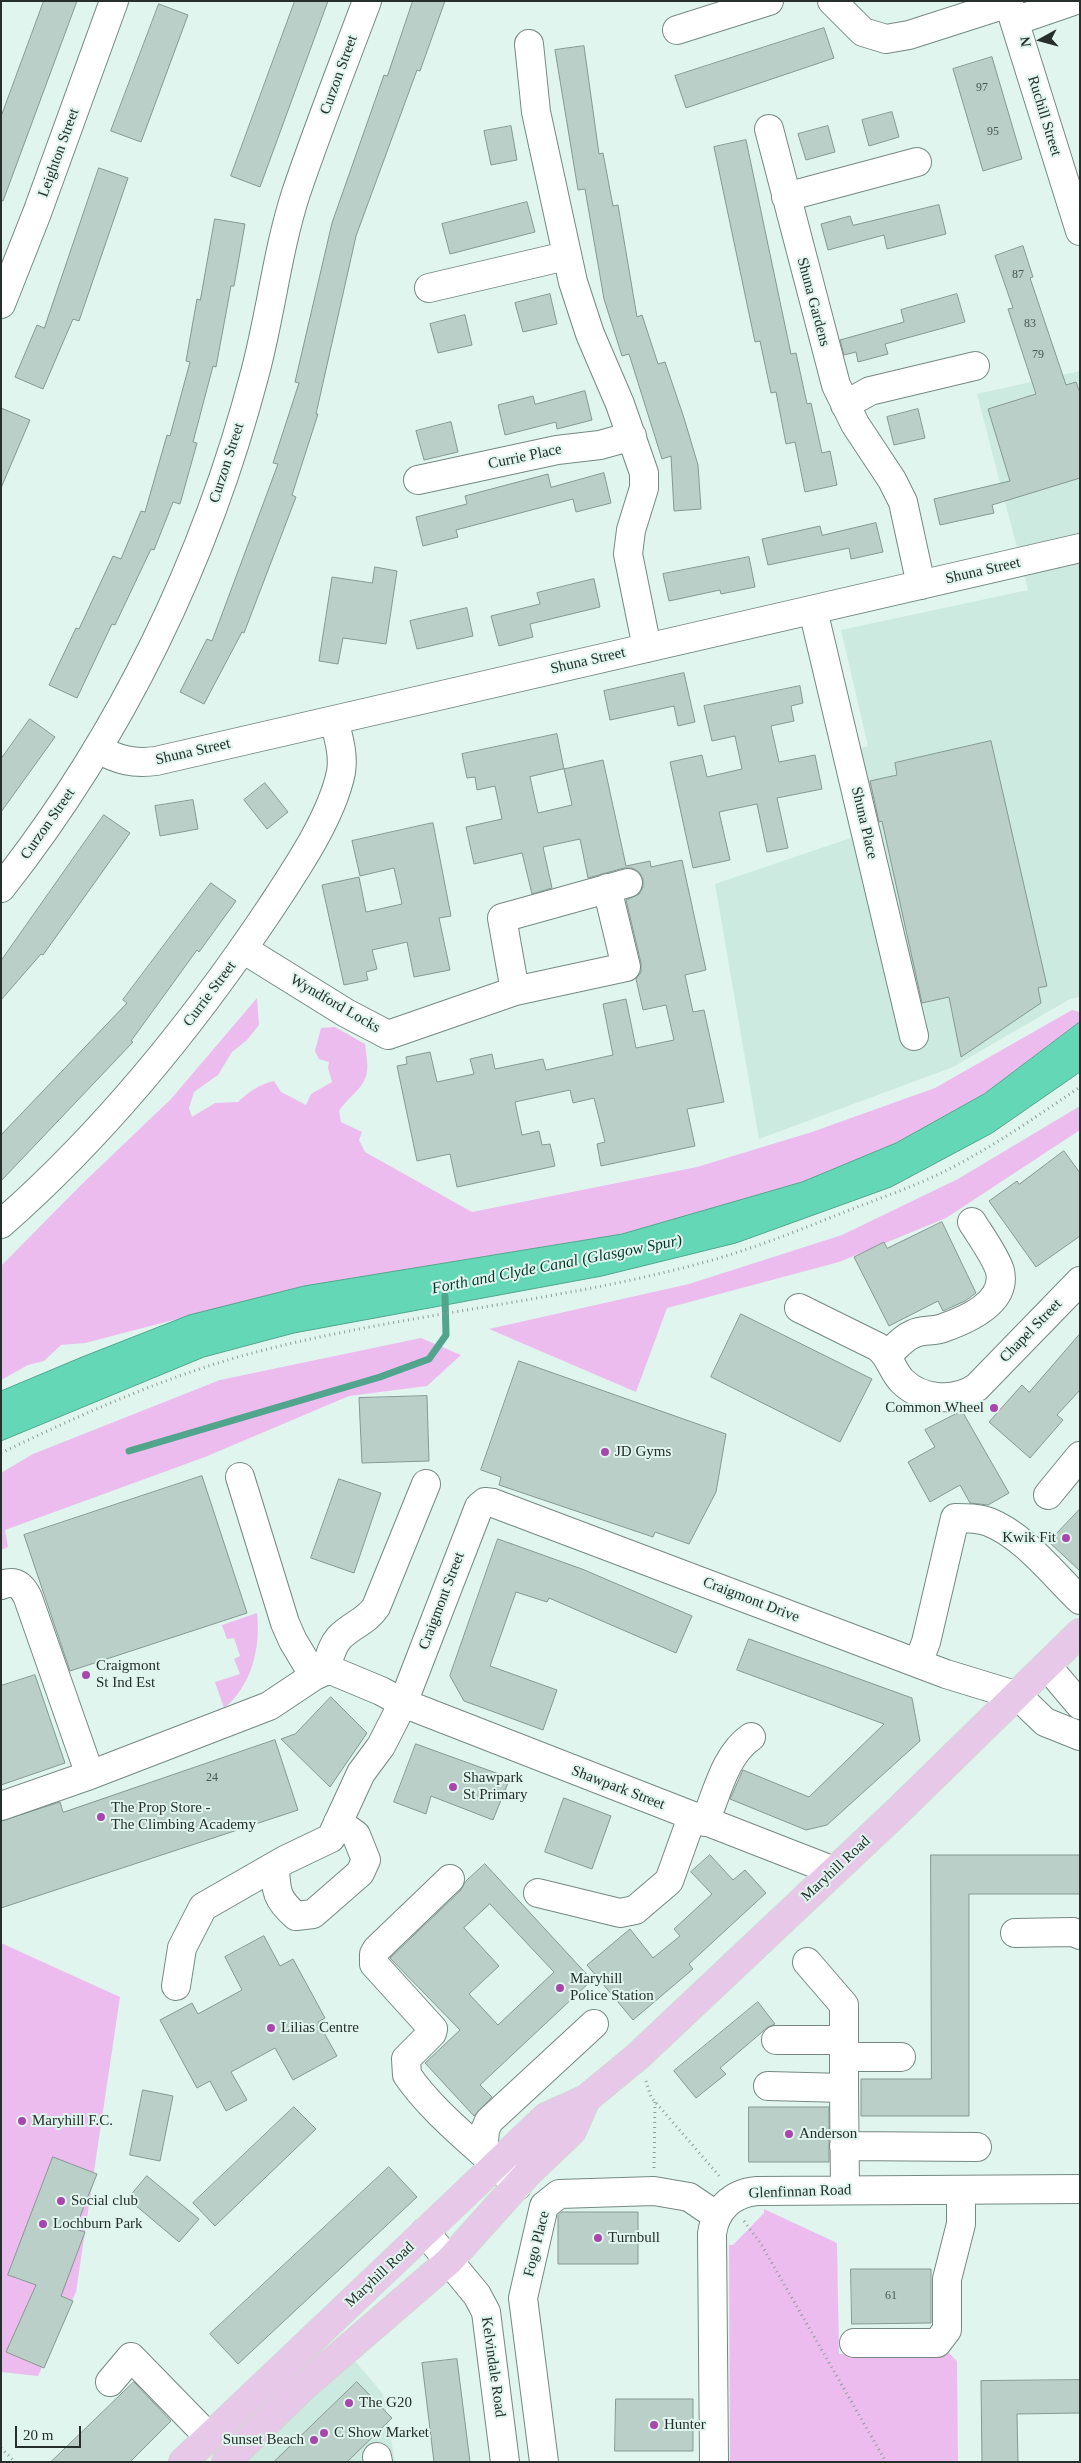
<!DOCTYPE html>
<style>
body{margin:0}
#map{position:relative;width:1081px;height:2463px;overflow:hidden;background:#dff5ed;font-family:"Times New Roman",serif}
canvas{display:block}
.frame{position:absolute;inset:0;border:2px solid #262f2c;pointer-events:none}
.north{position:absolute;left:1016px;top:15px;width:50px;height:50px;-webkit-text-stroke:4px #dff5ed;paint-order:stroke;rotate:263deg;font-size:14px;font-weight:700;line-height:20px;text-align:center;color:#262f2c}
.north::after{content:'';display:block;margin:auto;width:18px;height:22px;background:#262f2c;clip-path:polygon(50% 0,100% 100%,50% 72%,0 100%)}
.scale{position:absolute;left:15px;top:2426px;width:66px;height:22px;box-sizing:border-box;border:2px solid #262f2c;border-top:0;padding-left:6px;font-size:15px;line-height:18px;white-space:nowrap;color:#262f2c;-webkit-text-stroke:4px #dff5ed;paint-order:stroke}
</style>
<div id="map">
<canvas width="1081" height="2463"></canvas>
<div class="frame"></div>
<div class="north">N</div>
<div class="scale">20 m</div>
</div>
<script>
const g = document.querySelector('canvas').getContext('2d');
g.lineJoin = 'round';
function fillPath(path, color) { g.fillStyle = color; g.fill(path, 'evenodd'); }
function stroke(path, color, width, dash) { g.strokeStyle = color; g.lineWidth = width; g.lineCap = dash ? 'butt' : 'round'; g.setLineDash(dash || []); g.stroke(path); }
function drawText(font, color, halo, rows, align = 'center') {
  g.font = font + ' "Times New Roman",serif'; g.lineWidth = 4; g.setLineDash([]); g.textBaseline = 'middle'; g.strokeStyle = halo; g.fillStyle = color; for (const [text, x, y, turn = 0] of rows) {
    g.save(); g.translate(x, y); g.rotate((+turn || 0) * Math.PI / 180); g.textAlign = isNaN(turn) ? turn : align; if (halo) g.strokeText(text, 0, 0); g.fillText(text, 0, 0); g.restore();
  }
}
const built = new Path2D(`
 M1080,371V997L1070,999L953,1067L759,1139L715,884L851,838L833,757L868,746L841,630L1028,590L977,394Z
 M350,2355L383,2394L395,2462H246Z`);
const green = new Path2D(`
 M257,998L259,1025L247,1040L232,1052L218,1075L194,1092L189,1108L192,1117L215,1103L238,1102C248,1092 260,1084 274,1081L281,1092L306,1105L311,1094L332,1082L328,1068L329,1062L319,1059L315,1051L321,1028L335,1027L365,1044C366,1053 369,1067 366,1076C362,1090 346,1099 339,1111L341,1122L362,1132L359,1140L365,1152L472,1212L697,1167L812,1132L935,1088L1072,1010L1080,1012V1022L984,1094L896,1143L802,1182L622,1234L304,1286L85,1343L61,1345L44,1361L28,1365L1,1380V1266L81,1185L171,1099Z
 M1080,1106V1130L946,1218L839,1262L667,1308L636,1392L489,1329L689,1284L842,1235L958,1179Z
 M421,1338L461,1355L427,1386L349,1396L205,1457L5,1530L8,1547L1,1550V1473L33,1454L220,1380Z
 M257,1613C261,1646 252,1686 224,1708L215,1682L240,1674L234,1659L240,1656L234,1638L227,1639L222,1625Z
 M1,1943L120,1997L76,2292L38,2376L1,2372Z
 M764,2209L837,2243L839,2354L948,2352L957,2361L958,2462H730L729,2245H733L764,2213Z`);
const water = new Path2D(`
 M1080,1022V1072L992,1133L891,1187L736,1243L602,1276L294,1333L204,1357L1,1441V1391L82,1357L189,1315L304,1286L622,1234L802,1182L896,1143L984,1094Z`);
const stream = new Path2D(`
 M129,1451L380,1377L429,1359L446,1335L445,1296`);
const building = new Path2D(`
 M44,1H77L3,201L1,200V117Z
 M295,1H328L260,187L231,176Z
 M413,1H445L420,71L417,70L356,236L316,414H318L292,495L296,497L244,633L242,632L204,704L180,692L207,639L212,641L278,464L273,463L299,383L295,382L332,223L384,75L387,76Z
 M159,4L188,15L141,142L111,131Z
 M824,28L834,58L686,108L675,76Z
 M584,46L599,154L603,153L613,206L618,205L637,317L642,315L658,364L665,362L684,418L698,465L701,509L674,511L671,456L662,459L629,354L622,356L604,299L585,189L578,190L555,50Z
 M992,57L1022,159L983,171L953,69Z
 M892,112L899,137L869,146L862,120Z
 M511,126L517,160L491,165L484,131Z
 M828,126L835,152L806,160L798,134Z
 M746,140L791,354L796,353L807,404L811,403L822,453L830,451L837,485L805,492L795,442L786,444L776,392L771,393L760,341L755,342L714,147Z
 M99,168L128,178L79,321L73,319L43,389L15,377L37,325L44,328Z
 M527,202L535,232L450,254L442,224Z
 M939,205L946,234L887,249L884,235L828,250L821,224L850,216L853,225Z
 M215,219L245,224L234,286H231L216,367L213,366L193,442L197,443L180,504L173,502L154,550L151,549L115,625L112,624L77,698L49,685L76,628L79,629L113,556L121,559L141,511L145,512L167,435L170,436L190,362L186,361L197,299L200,300Z
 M1023,246L1033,277L1030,278L1066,385L1076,382L1080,393V478L992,505L994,513L940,525L934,499L1010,481L988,409L1036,394L1008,309L1013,308L995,256Z
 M550,294L557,324L523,332L515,303Z
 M957,294L965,322L885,344L888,354L858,362L856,352L844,355L840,340L904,322L901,310Z
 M465,315L472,345L438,353L430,324Z
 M585,391L592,420L557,429L556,422L505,435L498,405L533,396L535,404Z
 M1,408L30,420L1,488Z
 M918,409L925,438L894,445L887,417Z
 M451,422L458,452L424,460L416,431Z
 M604,473L611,503L576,512L573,499L456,530L458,537L423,546L416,517L467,504L465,496L548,474L551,487Z
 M876,523L883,552L851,559L849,548L768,565L762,539L820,526L822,535Z
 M749,557L755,587L721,594L720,590L669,601L663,574Z
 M375,567L397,571L386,644L343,638L338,664L319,661L332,577L372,583Z
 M594,579L600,607L530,624L533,637L499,646L491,616L540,604L537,593Z
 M467,608L473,636L417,649L410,621Z
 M684,673L695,722L678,726L674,706L610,720L604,691Z
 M800,686L803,703L791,706L794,721L771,726L779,762L815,755L822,789L777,798L788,848L767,852L757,804L719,812L730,860L693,868L670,762L702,755L707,777L742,769L735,736L712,741L704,706Z
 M30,719L55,737L1,812V759Z
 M557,734L564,769L603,760L626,866L650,861L651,867L682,860L706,970L685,975L693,1012L704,1010L724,1102L687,1109L695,1146L601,1166L597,1144L605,1142L594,1098L573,1103L570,1090L515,1102L522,1135L539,1131L542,1145L550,1144L555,1166L457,1187L450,1154L417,1161L397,1066L407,1064L406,1057L430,1052L437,1082L474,1074L470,1059L492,1054L495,1069L543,1059L546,1070L613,1055L603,1004L626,999L636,1048L674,1040L666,1005L643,1010L636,979L641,972V963L626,900L639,894L643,887V879L639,872L632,868H624L588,878L580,839L543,847L552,888L532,894L522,853L474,864L466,827L502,819L495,786L477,790L475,777L467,778L462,754ZM564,769L572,805L538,813L530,777Z
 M991,741L1047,986L1038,988L1041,1003L961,1057L949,997L922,1003L882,821L879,822L870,781L897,775L895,763Z
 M265,783L288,812L267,829L244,800Z
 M193,800L198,829L160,836L155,806Z
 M104,815L130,833L43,955L41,954L1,1000V961Z
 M433,823L451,916L439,918L450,970L414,977L407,942L372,950L377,969L366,972L368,980L344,985L322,885L359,877L366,912L402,904L394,868L360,876L352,841Z
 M211,883L236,901L199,952L197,950L131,1041L133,1042L1,1181V1135L127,1003L123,1000Z
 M1064,1151L1080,1173V1236L1036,1267L989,1201L1017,1181L1019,1184Z
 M942,1222L976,1293L965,1301L943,1311L938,1301L889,1326L854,1257L884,1242L887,1248Z
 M741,1314L872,1379L840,1442L711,1377Z
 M1080,1334V1390L1057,1415L1063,1420L1030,1458L989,1422L1022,1385L1029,1392Z
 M519,1361L726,1434L716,1492L689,1544L655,1532L653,1537L499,1485L501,1477L481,1470Z
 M427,1396L429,1461L362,1463L359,1398Z
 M962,1411L1009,1493L988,1505L970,1503L960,1485L930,1502L908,1462L935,1447L925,1430Z
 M202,1476L247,1613L70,1671L24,1535Z
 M339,1479L381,1493L354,1573L311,1558Z
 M1080,1509V1571L1049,1542Z
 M498,1539L582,1569L692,1616L676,1653L549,1598L547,1602L516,1592L490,1666L557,1690L543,1730L464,1701L450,1676Z
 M749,1639L912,1698L920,1741L827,1825L806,1830L730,1799L743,1770L809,1797L884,1724L737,1670Z
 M35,1675L65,1763L1,1785V1686Z
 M331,1697L367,1733L330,1787L281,1739L295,1734Z
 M275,1740L298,1810L1,1908V1821L60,1802L63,1812Z
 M416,1744L510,1778L493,1820L431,1796L426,1814L394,1802Z
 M564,1798L611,1816L592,1869L545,1852Z
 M710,1855L733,1880L745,1870L766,1893L689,1964L693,1969L633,2020L587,1965L630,1929L653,1958L680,1936L674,1929L712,1894L691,1872Z
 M931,1855H1080V1894H969V2116H861V2079H931Z
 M485,1864L592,1980L480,2085L492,2097L474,2116L425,2063L460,2030L390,1958L461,1890L465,1882ZM490,1904L554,1972L498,2025L469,1994L499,1966L464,1928Z
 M264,1936L280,1966L293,1959L325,2018L318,2022L337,2056L293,2080L275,2048L231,2072L247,2100L226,2111L210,2081L197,2088L160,2020L192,2003L198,2014L242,1990L225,1957Z
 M758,2002L775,2024L768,2027L720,2068L726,2074L696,2098L674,2071Z
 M143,2090L173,2096L160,2161L130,2155Z
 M294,2107L316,2129L215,2226L193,2203Z
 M749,2107H829V2162H749Z
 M53,2157L97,2174L75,2229L85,2232L61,2296L73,2301L44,2368L6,2352L36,2285L8,2275Z
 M389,2167L417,2197L238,2364L210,2334Z
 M147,2176L199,2219L179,2242L128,2199Z
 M562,2212H638V2264H558V2216Z
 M851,2269H931V2323L852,2324Z
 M457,2359L470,2462H434L422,2363Z
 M1080,2380V2413L1017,2414L1018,2462H982L981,2381Z
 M134,2382L171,2421L130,2462H51Z
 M357,2382L392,2418L347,2462H274Z
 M616,2399H693V2451H615Z`);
const path = new Path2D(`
 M1,1453C86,1412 173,1373 264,1350C413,1312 568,1301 716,1259C763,1245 807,1227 852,1209C886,1196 921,1184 953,1167C997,1144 1039,1115 1080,1087
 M646,2081L651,2097L721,2178
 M654,2168L655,2101
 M744,2221L761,2244L886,2462
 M1,2448L15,2462`);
const minor = new Path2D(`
 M832,1L863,32L886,39L909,35L1009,3
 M1008,1L1080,231
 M1015,21L1073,1
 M677,30L769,1
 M529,44L536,112L573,282L590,334L620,404L644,473V488L631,530L628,554L647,648
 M769,129L836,385L855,424L892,480L903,502L921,585
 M786,197L917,162
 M429,288L566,256
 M1,304L37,213L114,1
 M845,405L870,391L975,366
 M418,480L557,450L600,445L632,436
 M813,610L914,1036
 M98,749C118,760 133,764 156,761L1080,548
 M1,888C121,736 206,560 255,373C271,313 277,252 296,193C318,128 343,65 367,1
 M243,949L346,1013L388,1035L515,991L626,967L607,888
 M515,991L502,918L628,883
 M1,1224C106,1132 193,1024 270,909C295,871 332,817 341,772C344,754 338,736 334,720
 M799,1308L878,1347C890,1356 892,1371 902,1381C922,1401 956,1402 977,1387L1080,1281
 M887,1356C895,1348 903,1338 913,1334C923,1329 933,1332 943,1328C966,1320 1007,1303 1000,1271C996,1257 980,1235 972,1222
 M240,1477L285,1623L293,1641L314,1676
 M1048,1495L1080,1456
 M1,1585C15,1580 22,1585 28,1598L90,1775
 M918,1663L926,1642L955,1518C966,1518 979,1518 989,1522C1023,1535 1054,1575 1080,1600
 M1047,1666L1080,1705
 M325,1671C329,1660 331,1647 339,1638C350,1626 367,1621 376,1607L426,1484
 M1,1806L90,1775L269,1706L314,1676L325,1671H333L381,1691L403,1703L834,1871
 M705,1822C717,1793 725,1755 751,1737
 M275,1866C276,1891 276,1899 296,1916L313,1914L360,1873L366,1860L356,1835L338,1822
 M450,1879L377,1949L374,1954V1964L433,2029L432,2033L406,2059L407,2075C437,2118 482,2149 517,2186
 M538,1893L620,1913L635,1910L669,1881L692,1817
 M1015,1933L1073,1932L1080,1935
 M176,1986L182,1948L203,1907L285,1860L331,1838L361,1773L381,1746L403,1703L479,1507L485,1502L493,1503L946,1674L1018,1696L1045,1722L1080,1736
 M776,2040H844
 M844,2057H901
 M768,2086L844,2088V2005L807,1962
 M844,2088L845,2190
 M844,2146L977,2147
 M483,2152L485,2130L489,2121L594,2024
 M425,2232L477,2295L486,2312L505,2462
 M854,2343H937L947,2330V2279L961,2224V2190
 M110,2382L131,2357L209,2437
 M377,2457L378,2462
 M544,2462L523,2298L544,2206L559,2194L654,2191L689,2197L717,2216
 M714,2462L712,2234C715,2210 732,2193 757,2191L1080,2189`);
const major = new Path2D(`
 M183,2462L546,2117L586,2099L637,2057L899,1810L1080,1633
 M226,2462L303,2387L449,2261L527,2174L572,2131L586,2099`);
const markers = [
 [994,1408,5,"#a846ad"],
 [605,1452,5,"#a846ad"],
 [1066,1538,5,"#a846ad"],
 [86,1675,5,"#a846ad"],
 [453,1787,5,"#a846ad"],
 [101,1817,5,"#a846ad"],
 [560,1988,5,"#a846ad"],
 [271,2028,5,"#a846ad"],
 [22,2121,5,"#a846ad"],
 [789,2134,5,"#a846ad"],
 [61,2201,5,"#a846ad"],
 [43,2224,5,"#a846ad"],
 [598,2238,5,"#a846ad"],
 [349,2403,5,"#a846ad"],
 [654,2425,5,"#a846ad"],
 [324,2433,5,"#a846ad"],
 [314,2440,5,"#a846ad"]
];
const numberNames = [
 ["97",982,88],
 ["95",993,132],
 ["87",1018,275],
 ["83",1030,324],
 ["79",1038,355],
 ["24",212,1778],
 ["61",891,2296]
];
const streetNames = [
 ["Curzon Street",339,75,-70],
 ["Ruchill Street",1044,116,73],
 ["Leighton Street",59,153,-70],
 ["Shuna Gardens",813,302,75],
 ["Currie Place",525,457,-12],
 ["Curzon Street",227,463,-72],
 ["Shuna Street",983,571,-13],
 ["Shuna Street",588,661,-13],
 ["Shuna Street",193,752,-13],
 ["Shuna Place",864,823,77],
 ["Curzon Street",48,824,-55],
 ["Currie Street",210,994,-53],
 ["Wyndford Locks",335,1004,30],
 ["Chapel Street",1031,1331,-46],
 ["Craigmont Drive",751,1600,21],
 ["Craigmont Street",442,1601,-69],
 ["Shawpark Street",618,1788,21],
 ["Maryhill Road",836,1869,-43],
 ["Glenfinnan Road",800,2192,-2],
 ["Fogo Place",537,2244,-76],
 ["Maryhill Road",380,2275,-43],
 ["Kelvindale Road",493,2367,82]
];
const poiNames = [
 ["Common Wheel",984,1408,"right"],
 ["JD Gyms",615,1452],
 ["Kwik Fit",1056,1538,"right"],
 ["Craigmont",96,1666],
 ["St Ind Est",96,1683],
 ["Shawpark",463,1778],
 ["St Primary",463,1795],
 ["The Prop Store -",111,1808],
 ["The Climbing Academy",111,1825],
 ["Maryhill",570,1979],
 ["Police Station",570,1996],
 ["Lilias Centre",281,2028],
 ["Maryhill F.C.",32,2121],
 ["Anderson",799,2134],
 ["Social club",71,2201],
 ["Lochburn Park",53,2224],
 ["Turnbull",608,2238],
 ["The G20",359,2403],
 ["Hunter",664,2425],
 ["C Show Market",334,2433],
 ["Sunset Beach",304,2440,"right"]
];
const waterNames = [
 ["Forth and Clyde Canal (Glasgow Spur)",557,1265,-11]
];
fillPath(built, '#cceadf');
fillPath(green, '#edbcee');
fillPath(water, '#63d7b6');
stroke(water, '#51a58d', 1);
stroke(stream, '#51a58d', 7);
fillPath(building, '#b9cfc7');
stroke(building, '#859991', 1);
stroke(minor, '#758982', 30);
stroke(major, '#d4d5d5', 30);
stroke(path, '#8d9d98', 3, [1, 4]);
stroke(minor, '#fff', 28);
stroke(major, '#e8c8e8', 28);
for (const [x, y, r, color] of markers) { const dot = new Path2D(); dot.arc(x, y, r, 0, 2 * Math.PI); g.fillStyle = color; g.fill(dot); stroke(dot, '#dff5ed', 2); }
drawText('12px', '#4b5753', null, numberNames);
drawText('15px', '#262f2c', '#dff5ed', streetNames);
drawText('15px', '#262f2c', '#dff5ed', poiNames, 'left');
drawText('italic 16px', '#00372a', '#dff5ed', waterNames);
</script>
